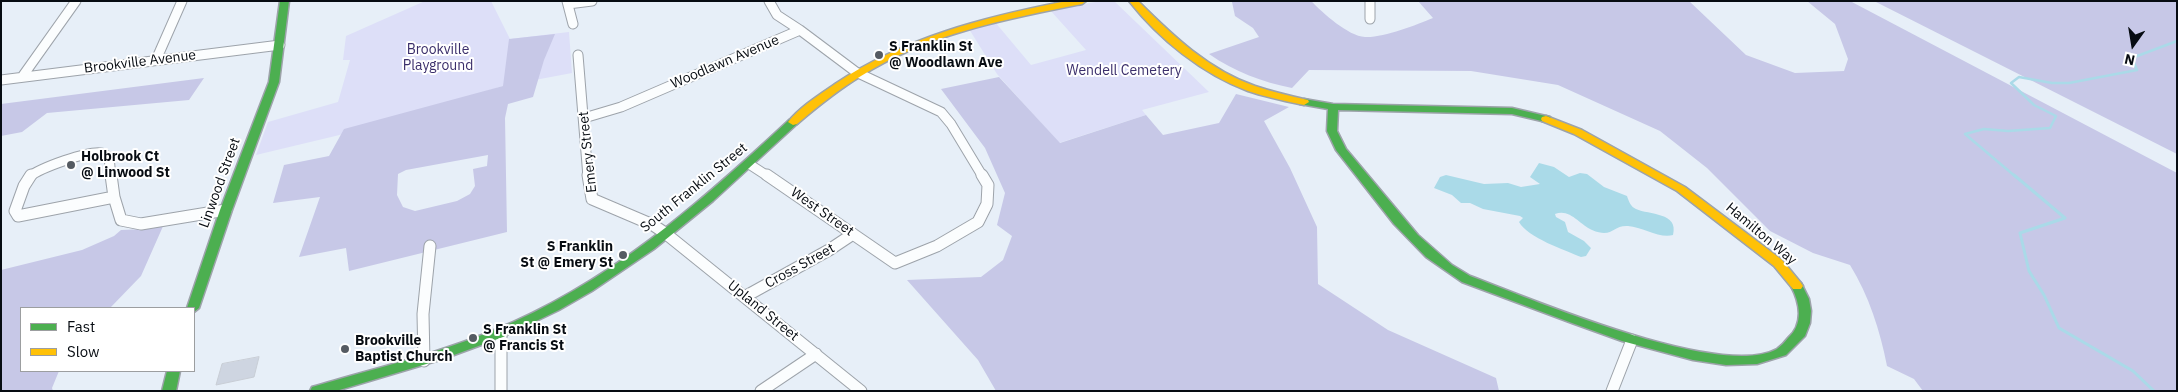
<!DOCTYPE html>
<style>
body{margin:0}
#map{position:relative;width:2178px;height:392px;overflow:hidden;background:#e7eff8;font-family:"IBM Plex Sans",sans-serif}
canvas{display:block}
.frame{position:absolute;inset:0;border:2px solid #070c12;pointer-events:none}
.legend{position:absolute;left:20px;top:307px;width:175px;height:65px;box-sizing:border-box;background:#fff;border:1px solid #9c9ea0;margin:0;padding:6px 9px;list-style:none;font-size:15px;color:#070c12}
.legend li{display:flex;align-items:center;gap:10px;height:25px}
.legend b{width:25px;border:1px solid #9c9ea0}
.north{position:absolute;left:2108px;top:20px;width:50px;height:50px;-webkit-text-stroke:4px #fff;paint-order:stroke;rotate:193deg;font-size:14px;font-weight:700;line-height:20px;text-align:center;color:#070c12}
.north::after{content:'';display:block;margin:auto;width:18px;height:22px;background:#070c12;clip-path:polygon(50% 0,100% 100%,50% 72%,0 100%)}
</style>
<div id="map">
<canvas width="2178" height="392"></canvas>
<div class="frame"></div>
<ul class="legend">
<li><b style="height:6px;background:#4caf50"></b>Fast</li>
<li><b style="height:6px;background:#ffc107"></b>Slow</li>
</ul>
<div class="north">N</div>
</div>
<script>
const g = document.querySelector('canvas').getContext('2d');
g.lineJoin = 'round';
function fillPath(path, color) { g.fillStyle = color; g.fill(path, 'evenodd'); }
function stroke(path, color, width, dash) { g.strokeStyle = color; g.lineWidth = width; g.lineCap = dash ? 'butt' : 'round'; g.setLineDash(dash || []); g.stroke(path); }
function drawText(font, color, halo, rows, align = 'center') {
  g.font = font + ' "IBM Plex Sans",sans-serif'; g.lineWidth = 4; g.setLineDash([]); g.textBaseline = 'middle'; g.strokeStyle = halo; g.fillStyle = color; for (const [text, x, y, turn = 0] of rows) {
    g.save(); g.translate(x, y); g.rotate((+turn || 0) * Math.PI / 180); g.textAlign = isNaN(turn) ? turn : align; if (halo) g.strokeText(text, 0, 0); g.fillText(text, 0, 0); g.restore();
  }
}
const green = new Path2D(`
 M425,1H491L510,39L569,32L572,73L503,86L352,132L256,155L268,122L338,102L350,60H343L346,36Z
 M1101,1H1114L1209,92L1142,110L1146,115L1059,143L997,74L969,29L995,22L1031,65L1086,50L1050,10Z`);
const forest = new Path2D(`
 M1236,1H1311C1323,13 1348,36 1365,37C1383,38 1416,25 1433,18L1418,1H1689L1746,55L1795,73L1844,71L1848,59L1835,24L1807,1H1850L2177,173V391H1923L1914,379L1887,366C1880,330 1869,296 1850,265L1813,253L1770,231L1707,168L1660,131L1558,85L1471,71L1309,70L1292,88C1262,82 1235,72 1209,54L1259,37L1253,28L1235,16L1232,2Z
 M1874,1H2177V154Z
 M555,34L544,60L533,97L508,104L505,118L507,232L349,271L346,248L299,257L320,197L273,203L284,165L329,156L344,129L503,86L509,39ZM488,155L487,166L473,169L475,186L470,194L457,201L415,211L403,207L397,195L398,174L406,170Z
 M999,77L1060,143L1146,115L1163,135L1219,123L1236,94L1289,107L1264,121L1290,168L1317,227L1318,284L1388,330L1496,378L1499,391H996L978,360L907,280L981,277L1003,260L1012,236L997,225L1005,193L985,148L941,89Z
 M204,78L189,100L47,113L22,132L1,136V104Z
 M164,224L141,276L110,308H21V371H59L52,388L53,391H1V270L82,250L114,236L121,230L145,229Z`);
const water = new Path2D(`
 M1539,163L1554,167L1569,177L1580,173L1587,174L1604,187L1627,196C1629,202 1631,207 1636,209C1649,215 1679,212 1673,235C1660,239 1643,227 1628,226C1612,225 1613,239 1592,230C1580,225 1570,208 1555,214L1556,217L1565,222L1568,232L1584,241L1591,248L1586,256L1581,257C1565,250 1528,238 1519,222L1523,218L1520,216L1483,209L1470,203H1461L1452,195L1434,188L1440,177L1446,175L1484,184L1508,183L1521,187L1540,184L1530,177Z`);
const streamFar1 = new Path2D(`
 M2016,177L1965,134L1984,129L2008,131L2050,128L2056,116L2034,105L2011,83L2019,77L2052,83H2069L2137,70L2132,58L2177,41`);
const stream = new Path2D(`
 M2014,175L2065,218L2020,233L2029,271L2044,295L2059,328L2133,371L2154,391`);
const building = new Path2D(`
 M259,357L254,377L216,385L222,364Z`);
const streetFar1 = new Path2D(`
 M567,1L573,24
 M769,1L777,15L800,30
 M1370,1V19
 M568,4L592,1
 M578,55L588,177
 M156,60L182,1
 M22,77L76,1
 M1,80L280,45
 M584,118L621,107L800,30L856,72L941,112L951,124L983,177
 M749,164L769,177
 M29,177C40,168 89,150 102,153C104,154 107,156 109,157L111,177`);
const street = new Path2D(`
 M31,175L24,186L15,211L18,216L114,197
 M111,175L114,197
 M588,175L592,199L653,225L665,233L861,391
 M767,175L895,263L937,246L978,222L987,204L988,185L982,175
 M114,197L121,220L141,224L226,210
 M746,296L829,250L853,234
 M501,334V391
 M424,361L423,314L430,246
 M761,391L816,354
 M1612,391L1632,340`);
const fast = new Path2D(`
 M280,1H289L279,82L232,210L199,308L194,312V308H187L220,210L269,82Z
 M1304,99L1333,104L1512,108L1550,117L1551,119L1550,121L1546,122L1512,114L1338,110L1337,131L1346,149L1418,235L1452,265L1470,276C1531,299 1721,380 1777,349C1781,346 1785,342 1788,338C1804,324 1800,303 1791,286L1793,283H1801L1809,299L1811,311L1810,323L1805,336L1786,355L1757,364L1726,365L1693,360L1622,341L1572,323L1462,282L1426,257L1394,224L1336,150L1327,131L1328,109L1300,104L1299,102Z
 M793,119L798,122L797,124L713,201L654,249L592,291L559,310L503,337L443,359L336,391H310L312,387C372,369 434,355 492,331C607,285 700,203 789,120Z
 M167,371H180L176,391H162Z`);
const slow = new Path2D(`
 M1067,1H1086L1082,4C1006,19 927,34 861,76C838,90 817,107 797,124L793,125L788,122C800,107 819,95 835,84C905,37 985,17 1067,1Z
 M1129,1H1138C1173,36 1209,70 1255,86C1273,92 1290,96 1308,100L1309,102L1304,105C1285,101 1266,97 1248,91C1202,74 1159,39 1129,1Z
 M1546,116L1582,130L1685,187L1782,260L1801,283L1803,286L1801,289H1793L1774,266L1677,191L1574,134L1542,121L1541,119L1542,117Z`);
const markers = [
 [879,55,5,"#555b62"],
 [71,165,5,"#555b62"],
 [623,255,5,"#555b62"],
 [473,338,5,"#555b62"],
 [345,349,5,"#555b62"]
];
const poiNames = [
 ["S Franklin St",889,47],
 ["@ Woodlawn Ave",889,63],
 ["Holbrook Ct",81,157],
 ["@ Linwood St",81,173],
 ["S Franklin",613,247,"right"],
 ["St @ Emery St",613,263,"right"],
 ["S Franklin St",483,330],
 ["@ Francis St",483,346],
 ["Brookville",355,341],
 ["Baptist Church",355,357]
];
const parkNames = [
 ["Brookville",438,50],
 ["Playground",438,66],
 ["Wendell Cemetery",1124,71]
];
const streetNames = [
 ["Brookville Avenue",140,62,-7],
 ["Woodlawn Avenue",725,62,-23],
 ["Emery Street",588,152,-96],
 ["Linwood Street",220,183,-70],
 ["South Franklin Street",694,188,-39],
 ["West Street",822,212,35],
 ["Hamilton Way",1761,234,40],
 ["Cross Street",800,266,-29],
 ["Upland Street",763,311,39]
];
fillPath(green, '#dddff8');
fillPath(forest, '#c7c8e7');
fillPath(water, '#aadae8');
stroke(streamFar1, '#aadae8', 2.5);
stroke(stream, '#aadae8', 3);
fillPath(building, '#ced5e1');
stroke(building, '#c8cdd5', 1);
stroke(streetFar1, '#9da3aa', 11);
stroke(street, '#9da3aa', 13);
stroke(fast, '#9da3aa', 3);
stroke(slow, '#9da3aa', 3);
stroke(streetFar1, '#fbfdfe', 9);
stroke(street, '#fbfdfe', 11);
fillPath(fast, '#4caf50');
fillPath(slow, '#ffc107');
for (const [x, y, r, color] of markers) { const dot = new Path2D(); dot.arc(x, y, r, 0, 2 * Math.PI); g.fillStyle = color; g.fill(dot); stroke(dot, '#fff', 2); }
drawText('bold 14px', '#070c12', '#fff', poiNames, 'left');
drawText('14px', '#3b2f6b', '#fff', parkNames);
drawText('14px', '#070c12', '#fff', streetNames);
</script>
